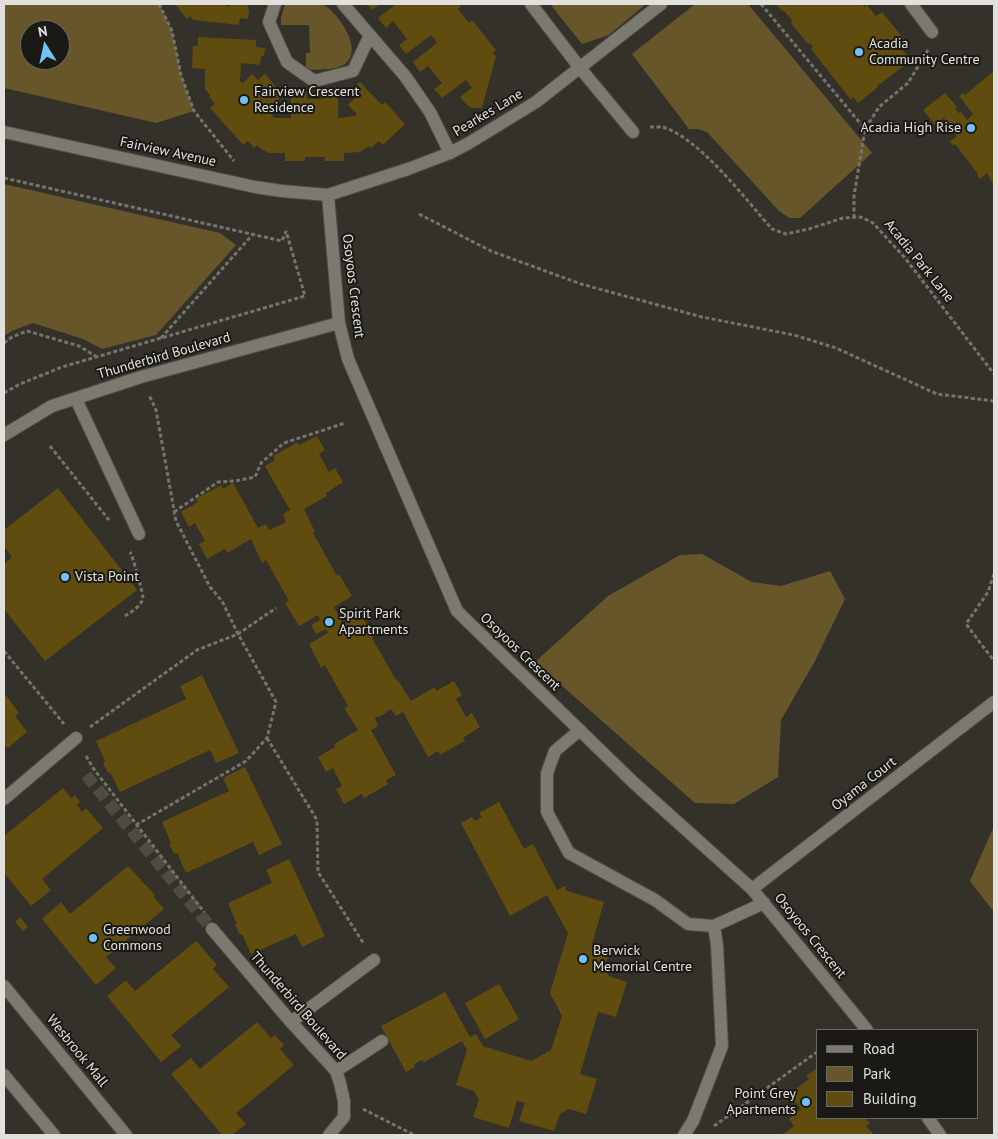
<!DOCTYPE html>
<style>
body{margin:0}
#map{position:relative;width:998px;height:1139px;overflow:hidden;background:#34312a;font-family:"PT Sans",sans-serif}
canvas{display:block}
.frame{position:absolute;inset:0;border:5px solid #e2e0dc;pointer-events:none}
.legend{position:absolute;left:816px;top:1029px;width:162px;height:90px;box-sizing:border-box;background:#1a1916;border:1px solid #6a6965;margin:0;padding:6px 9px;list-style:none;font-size:15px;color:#e2e0dc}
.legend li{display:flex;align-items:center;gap:10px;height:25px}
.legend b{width:25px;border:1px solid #6a6965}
.north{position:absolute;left:20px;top:20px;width:50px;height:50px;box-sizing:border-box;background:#1a1916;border:1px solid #6a6965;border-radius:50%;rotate:350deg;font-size:14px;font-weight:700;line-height:20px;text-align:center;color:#e2e0dc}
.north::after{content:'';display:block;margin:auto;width:18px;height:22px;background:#72c1f5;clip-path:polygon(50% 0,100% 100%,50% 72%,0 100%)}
</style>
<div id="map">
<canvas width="998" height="1139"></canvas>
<div class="frame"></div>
<ul class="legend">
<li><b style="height:6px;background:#7c7971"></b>Road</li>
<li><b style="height:14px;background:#675629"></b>Park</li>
<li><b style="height:14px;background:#604c0e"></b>Building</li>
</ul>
<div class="north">N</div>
</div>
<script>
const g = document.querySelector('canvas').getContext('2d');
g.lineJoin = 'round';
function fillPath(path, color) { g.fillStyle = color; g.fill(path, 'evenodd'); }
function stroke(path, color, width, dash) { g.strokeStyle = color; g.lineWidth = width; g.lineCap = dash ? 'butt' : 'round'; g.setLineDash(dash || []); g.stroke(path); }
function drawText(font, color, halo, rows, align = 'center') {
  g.font = font + ' "PT Sans",sans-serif'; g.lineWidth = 4; g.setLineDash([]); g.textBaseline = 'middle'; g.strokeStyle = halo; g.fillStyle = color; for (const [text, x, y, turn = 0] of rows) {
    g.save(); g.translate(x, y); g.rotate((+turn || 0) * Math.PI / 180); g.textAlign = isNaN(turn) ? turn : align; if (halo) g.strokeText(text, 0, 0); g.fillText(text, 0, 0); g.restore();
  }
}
const green = new Path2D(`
 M4,4H159L172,31L181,75L194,111L156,123L4,88ZM30,30H60V60H30Z
 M285,4C294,4 317,1 324,5C339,14 364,50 345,64C334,71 319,69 306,70V53H310L309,25H281V18Z
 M550,4H646L609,35L582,44Z
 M695,4H748L872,153L800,218H789L778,210L707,132L698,129H689L632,54Z
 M4,184L220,233L236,245L156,335L102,349L83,339L33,323L12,331L4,336Z
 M702,554L752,582L781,586L830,571L845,599L815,661L781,720L778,777L734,804L695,803L535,662L608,596L680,555Z
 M994,826V912L970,881Z`);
const building = new Path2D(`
 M175,4H225L228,7L232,4H247L249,11L248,19L240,18L239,25L193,20L190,16L187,19Z
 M367,4H380L372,10Z
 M396,4H459L461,6L458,9L469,23L472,20L496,50L493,53L496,56L482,108H472L467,105L460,97L472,88L466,80L442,98L434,89L442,83L428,66L420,72L413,62L437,43L431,35L406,54L399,45L407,39L393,21L386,28L378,18Z
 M776,4H862L865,7L867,5L876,16L882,12L904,39L898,45L907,55L904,58L908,63L877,86L878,87L858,103L853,97L851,100L811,49L813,47L810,43L808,44L791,23L792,20L784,11L781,10Z
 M198,37L256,40V47L265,48L264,56H261L260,65L241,63L240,81L243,83L252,74L258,80L265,74L283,95L276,101L281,107L272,115L274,118H291V93L300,94V89H306L307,99H322V89L329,90V93H338V118L355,116L357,114L348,105L355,98L349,92L360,82L382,105L385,102L405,124L383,145L379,141L371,148L369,146L360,152L344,153V161H325V157H305V161H285V153H269L261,149L257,145L254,148L248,141L243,145L210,108L215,104L209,97L210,95L205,89V69L192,68L193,46H198Z
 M994,71V186L987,173L980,179L977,175L978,174L955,144L953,146L950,141L957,136L945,124L947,123L944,118L935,125L923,110L945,93L957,107L955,109L959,113L961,112L967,120L973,114L959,96L963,93L965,95Z
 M317,436L325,450L319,454L329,472L335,468L343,482L326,493L327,496L304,509L315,532L313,533L337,576L339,574L352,596L334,607L343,624L362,614L373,637L372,638L396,680L397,679L411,701L435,687L436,691L454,681L462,695L456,699L466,717L472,713L480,727L463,738L465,741L440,755L438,751L428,757L403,712L396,716L391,709L379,717L378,716L375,718L378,726L371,730L396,775L386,780L388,784L364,798L362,794L344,804L336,789L342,786L333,768L326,772L318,757L335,747L334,744L358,730L344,708L348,706L325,665L321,668L309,644L328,633L326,629L316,634L311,625L320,620L318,615L299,626L285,603L289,601L266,560L262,563L251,539L227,553L225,549L207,559L199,544L205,541L195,523L189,527L181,512L198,502L196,499L221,485L223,489L233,483L258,528L265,524L270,530L286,522L283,514L290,510L265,466L275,460L273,456L293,445L297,442L299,445Z
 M58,488L137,590L45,661L4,609V564L12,557L4,546V530Z
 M202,675L239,753L216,763L210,750L120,792L110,772L108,773L103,763L105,761L96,741L186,699L180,686Z
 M4,693L19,713L15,716L27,732L8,748L6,746L4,748Z
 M245,767L282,844L259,855L253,842L186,873L177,853L174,854L169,844L171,843L162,822L229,791L223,778Z
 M63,788L71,798L75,795L80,802L77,805L82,812L86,808L103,828L42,879L51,890L31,906L4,873V836Z
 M499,802L524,849L533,844L557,890L565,886L567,891L604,902L592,944L610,950L604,968L609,976L627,982L616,1017L598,1012L596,1019L580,1074L597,1079L586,1114L569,1109L560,1114L554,1131L519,1121L525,1103L517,1101L509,1128L473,1117L479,1100L474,1091L456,1085L467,1050L462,1041L424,1062L422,1060L414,1064L415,1067L406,1072L381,1026L445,992L470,1037L476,1034L483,1046L531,1061L551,1050L562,1016L550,993L568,933L547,895L510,916L461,823L472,817L475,821L482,817L479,813Z
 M289,859L325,936L302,947L296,934L251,954L242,934L240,935L235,925L237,924L228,903L272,883L266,870Z
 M128,866L155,895L153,896L164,909L106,957L116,968L96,985L42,919L61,902L70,914Z
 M20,917L28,927L23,931L15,922Z
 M196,941L217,965L213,969L229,987L171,1035L181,1046L161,1062L107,996L126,980L135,991Z
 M499,984L519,1019L485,1039L465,1003Z
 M257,1022L271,1038L275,1035L284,1045L280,1049L294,1065L236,1113L246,1124L232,1135H222L171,1074L191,1058L200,1069Z
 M816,1069L817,1118H865L870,1123L866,1126L874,1135H782L794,1126L789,1119L801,1109L789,1094L809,1079L806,1076Z`);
const streetTunnel = new Path2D(`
 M86,775L212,929`);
const path = new Path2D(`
 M159,4L172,31L181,75L194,111L234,161
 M761,4L865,129
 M650,127C654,127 659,127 662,127C699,137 746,200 772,229L786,234L809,229L843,218L861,217L873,223L905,258L994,374
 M4,178L282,241L286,231
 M419,214L491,251L581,284L702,317L794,335L836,348L937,394L994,401
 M854,218V196L865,129L879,107L908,83L928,50
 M161,338L253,234
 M4,343L12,337L27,331L79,346L97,357
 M4,393L20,384L62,367L305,296L286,231
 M50,446L109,520
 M174,512L218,482L235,481L255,477L261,463L284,443L345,423
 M994,574L988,592L966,624L994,661
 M125,616C131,612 140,607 143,599C144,597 133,556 130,552
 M4,651L64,724
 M90,727L197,650L238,634L276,608
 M267,738L317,820L318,872L364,944
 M86,756L93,768L204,912
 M136,825L246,761L267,738L276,702L238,634L222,601L210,587L176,521L156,410L149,395
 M363,1109L414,1135
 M714,1126L817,1052`);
const lane = new Path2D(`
 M580,68L633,132
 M76,399L139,534
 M580,730L555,751L547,773V812L569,853L655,900L688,924L714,926L764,903
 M291,1022L374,960
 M336,1071L382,1041
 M693,1121L722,1046L717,945L714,926`);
const street = new Path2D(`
 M275,4L269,22L287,62L314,81L353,71L370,35
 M343,4L405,76L430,112L450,153
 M531,4L580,68
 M911,4L932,32
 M4,132L255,187L282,191L328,195L408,169L450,153L469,143L536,102L661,4
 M328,195L339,323L348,359L457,611L634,783L752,889L867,1030
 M4,435L52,406L141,377L339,323
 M4,799L76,738
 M752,889L994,702
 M212,929L291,1022L336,1071L340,1083L344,1101V1117L329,1135
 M928,1118L940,1135
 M684,1135L693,1121`);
const secondary = new Path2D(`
 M4,986L126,1135
 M4,1075L54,1135`);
const markers = [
 [859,52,5,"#72c1f5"],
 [244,100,5,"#72c1f5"],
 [971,128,5,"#72c1f5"],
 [65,577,5,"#72c1f5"],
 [329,622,5,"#72c1f5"],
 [93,938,5,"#72c1f5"],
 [583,959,5,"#72c1f5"],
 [806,1102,5,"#72c1f5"]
];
const poiNames = [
 ["Acadia",869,44],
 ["Community Centre",869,60],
 ["Fairview Crescent",254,92],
 ["Residence",254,108],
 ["Acadia High Rise",961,128,"right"],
 ["Vista Point",75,577],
 ["Spirit Park",339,614],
 ["Apartments",339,630],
 ["Greenwood",103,930],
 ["Commons",103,946],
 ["Berwick",593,951],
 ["Memorial Centre",593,967],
 ["Point Grey",796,1094,"right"],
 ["Apartments",796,1110,"right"]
];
const streetNames = [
 ["Pearkes Lane",488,113,-31],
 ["Fairview Avenue",168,152,12],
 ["Acadia Park Lane",919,261,51],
 ["Osoyoos Crescent",353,286,83],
 ["Thunderbird Boulevard",164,356,-16],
 ["Osoyoos Crescent",520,652,44],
 ["Oyama Court",864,784,-38],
 ["Osoyoos Crescent",810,936,51],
 ["Thunderbird Boulevard",298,1006,49],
 ["Wesbrook Mall",77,1051,51]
];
fillPath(green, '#675629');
fillPath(building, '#604c0e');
stroke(streetTunnel, '#4e4b45', 12, [12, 6]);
stroke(lane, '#4f4d47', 14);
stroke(street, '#4f4d47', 14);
stroke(secondary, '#4f4d47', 14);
stroke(path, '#76736d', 3, [4, 2.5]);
stroke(lane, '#7c7971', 12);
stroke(street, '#7c7971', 12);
stroke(secondary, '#7c7971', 12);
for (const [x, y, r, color] of markers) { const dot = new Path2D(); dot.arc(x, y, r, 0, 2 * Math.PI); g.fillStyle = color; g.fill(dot); stroke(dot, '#1a1916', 2); }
drawText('14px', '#e2e0dc', '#1a1916', poiNames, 'left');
drawText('14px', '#e2e0dc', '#1a1916', streetNames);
</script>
